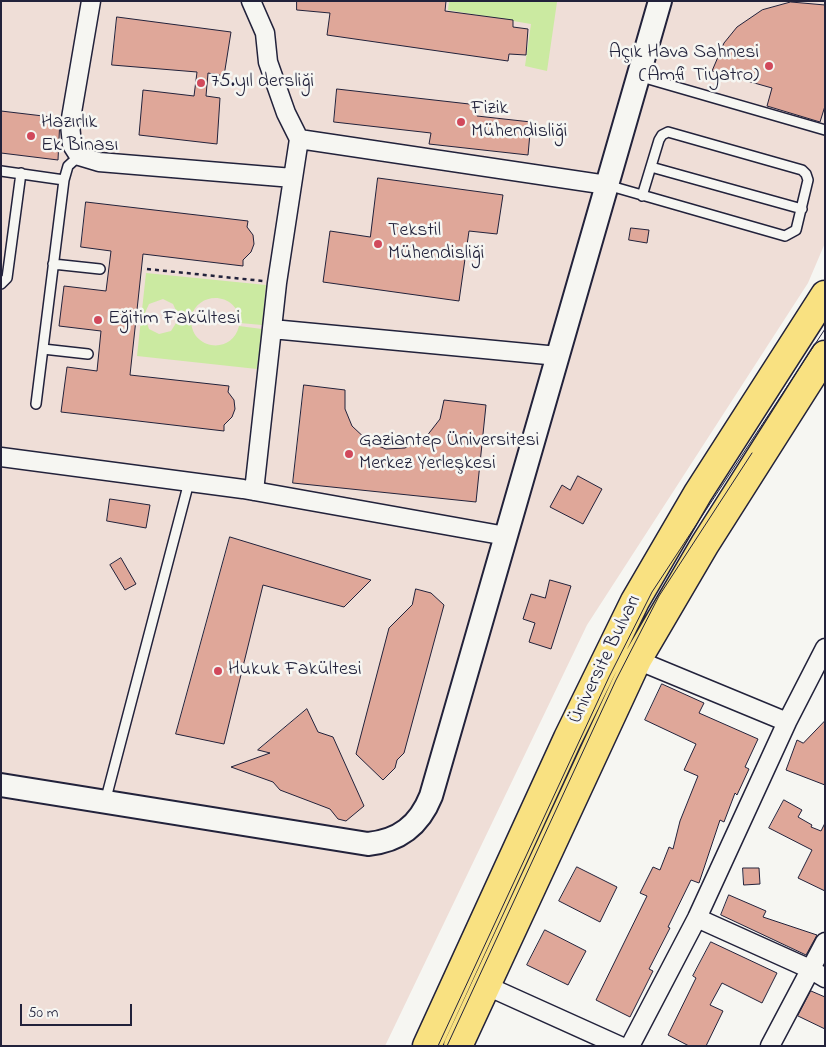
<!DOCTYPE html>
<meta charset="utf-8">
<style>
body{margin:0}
#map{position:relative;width:826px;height:1047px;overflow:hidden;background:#f6f6f2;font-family:"Indie Flower",sans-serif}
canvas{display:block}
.frame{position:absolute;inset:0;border:2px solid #22223b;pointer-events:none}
.scale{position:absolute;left:20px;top:1004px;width:112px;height:22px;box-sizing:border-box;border:2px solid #22223b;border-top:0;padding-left:6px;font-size:15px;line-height:18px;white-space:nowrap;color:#22223b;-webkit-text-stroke:4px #f6f6f2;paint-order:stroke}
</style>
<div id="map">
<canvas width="826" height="1047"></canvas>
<div class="frame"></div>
<div class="scale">50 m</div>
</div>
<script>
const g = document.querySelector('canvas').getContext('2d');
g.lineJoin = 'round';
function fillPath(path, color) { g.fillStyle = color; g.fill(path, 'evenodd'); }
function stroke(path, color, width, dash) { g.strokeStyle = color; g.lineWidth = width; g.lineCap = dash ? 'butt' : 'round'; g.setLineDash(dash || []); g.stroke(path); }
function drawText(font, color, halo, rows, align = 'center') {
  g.font = font + ' "Indie Flower",sans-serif'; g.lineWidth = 5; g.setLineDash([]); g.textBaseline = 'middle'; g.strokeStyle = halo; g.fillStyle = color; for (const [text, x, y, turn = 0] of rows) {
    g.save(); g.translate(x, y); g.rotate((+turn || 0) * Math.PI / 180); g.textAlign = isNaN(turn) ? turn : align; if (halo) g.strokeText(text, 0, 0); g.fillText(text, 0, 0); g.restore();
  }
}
const built = new Path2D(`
 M1,1H825V243L808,283L587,625L385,1046H1Z`);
const green = new Path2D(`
 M449,1L557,2L547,71L525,66L531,24L448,10Z
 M146,273L266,285L262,325L240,323C239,293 199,289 191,317H179L173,304L163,299L149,304L144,315L149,329L159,334L171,331L178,320L191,321C192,350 232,355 239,326L262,329L257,369L137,356Z`);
const building = new Path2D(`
 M297,1H446L445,11L513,20V27L528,29L526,55L509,54L508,61L327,35L330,13L297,10Z
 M791,2L825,5V106L820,122L767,106L772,88L712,71L724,43L737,27L762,10Z
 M117,17L231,32L224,76L208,73L206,96L220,98L217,144L139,135L143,90L194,96L197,72L112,65Z
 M337,89L478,105L477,116L531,122L528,155L429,144L431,133L334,122Z
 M1,111L60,118L58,160L1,153Z
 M378,178L503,195L497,234L469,231L459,301L323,282L330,231L370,237Z
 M86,202L248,221L247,227L253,235L254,244L251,252L243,260V266L143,254L130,375L229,386L228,392L234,400L235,409L232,417L224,425V431L61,412L67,367L97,371L101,331L59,326L64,286L106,291L111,251L81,247Z
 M631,228L649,230L647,243L629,240Z
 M304,385L345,390V409L352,426L369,442L386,449L405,448L426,437L440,419L444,400L486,405L476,502L293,483Z
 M578,476L602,489L583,524L550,507L562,485L570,490Z
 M110,499L150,505L146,528L107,521Z
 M230,537L371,580L344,607L263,585L224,744L176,734Z
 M121,558L136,584L125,590L110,565Z
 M550,580L571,586L551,649L529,642L535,623L523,619L531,594L545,598Z
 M416,589L431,593L444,605L404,753L397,760L395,768L383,780L356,754L389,628L412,605Z
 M662,684L704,703L699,713L758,739L745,767L749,769L737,795L735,793L724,822L720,820L699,883L691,880L668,927L670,928L649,969L653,971L630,1017L596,1000L647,896L640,893L653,867L660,870L669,847L673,849L680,821L698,776L684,770L696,744L645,720Z
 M307,709L318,732L333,737L364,806L346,821L338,819L330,809L280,790L273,782L231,767L270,753L258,750Z
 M825,721V785L786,770L797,740L803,743Z
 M784,800L802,810L798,817L812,825L811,827L821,831L825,823V891L798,878L812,850L769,828Z
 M577,867L617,887L600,922L559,901Z
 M743,868H759L760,884L744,885Z
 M729,895L766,911L763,917L817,935L806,955L721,915Z
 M545,930L586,951L568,985L527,965Z
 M711,942L777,973L762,1003L722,983L710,1005L723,1011L706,1046H689L668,1035L696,978L693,976Z
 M811,991L825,997V1029L798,1016Z`);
const path = new Path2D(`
 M147,269L263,281`);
const service = new Path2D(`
 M638,76L825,130
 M651,167L802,209
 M1,171L64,180
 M607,185L785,236L796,230L808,180L806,174L802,170L668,132L662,135L659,140L642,196
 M53,264L100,269
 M1,284L7,278L21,173
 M43,349L88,354
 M36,404L64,180L68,166L79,156
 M105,802L189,482`);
const minor = new Path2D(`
 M91,1L70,124L72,145L79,156L99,162L293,178
 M251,1L265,33L268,62L286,113L299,139
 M272,329L558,356
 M1,457L243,489L506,536
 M254,491L277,283L299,139L607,185
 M787,722L825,648
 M697,918L810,969L825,978
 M487,986L620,1046
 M630,1046L697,918L787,722L637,660
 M770,1046L825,942`);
const tertiary = new Path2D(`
 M1,785L368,844C399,841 419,826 431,796L660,1`);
const primary = new Path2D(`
 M427,1046L568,738L635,601L698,493L825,295
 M458,1046L637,660L705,544L825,355`);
const tram = new Path2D(`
 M438,1046L609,677L652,592L825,329
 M447,1046L616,680L659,596L752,453`);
const markers = [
 [769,66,5,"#d1495b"],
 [201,83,5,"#d1495b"],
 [461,122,5,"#d1495b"],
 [31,136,5,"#d1495b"],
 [378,244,5,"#d1495b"],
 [98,320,5,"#d1495b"],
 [349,454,5,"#d1495b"],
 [218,671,5,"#d1495b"]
];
const poiNames = [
 ["Açık Hava Sahnesi",759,54,"right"],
 ["(Amfi Tiyatro)",759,77,"right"],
 ["75.yıl dersliği",211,83],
 ["Fizik",471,110],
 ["Mühendisliği",471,133],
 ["Hazırlık",41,124],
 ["Ek Binası",41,147],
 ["Tekstil",388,232],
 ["Mühendisliği",388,255],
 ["Eğitim Fakültesi",108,320],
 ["Gaziantep Üniversitesi",359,442],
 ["Merkez Yerleşkesi",359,465],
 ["Hukuk Fakültesi",228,671]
];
const streetNames = [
 ["Üniversite Bulvarı",606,660,-64]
];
fillPath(built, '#efded7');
fillPath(green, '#cbeaa1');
fillPath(building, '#dfa799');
stroke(building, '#22223b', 1);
stroke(service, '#22223b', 12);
stroke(minor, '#22223b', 21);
stroke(tertiary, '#22223b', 26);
stroke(primary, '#22223b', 31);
stroke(path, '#22223b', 2.5, [4, 4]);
stroke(service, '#f6f6f2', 9);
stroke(minor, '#f6f6f2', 18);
stroke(tertiary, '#f6f6f2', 22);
stroke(primary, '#f9e181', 28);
stroke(tram, '#22223b', 1);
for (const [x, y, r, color] of markers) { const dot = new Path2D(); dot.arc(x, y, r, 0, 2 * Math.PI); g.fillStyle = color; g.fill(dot); stroke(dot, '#f6f6f2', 2); }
drawText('20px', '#22223b', '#f6f6f2', poiNames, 'left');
drawText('20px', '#22223b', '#f6f6f2', streetNames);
</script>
